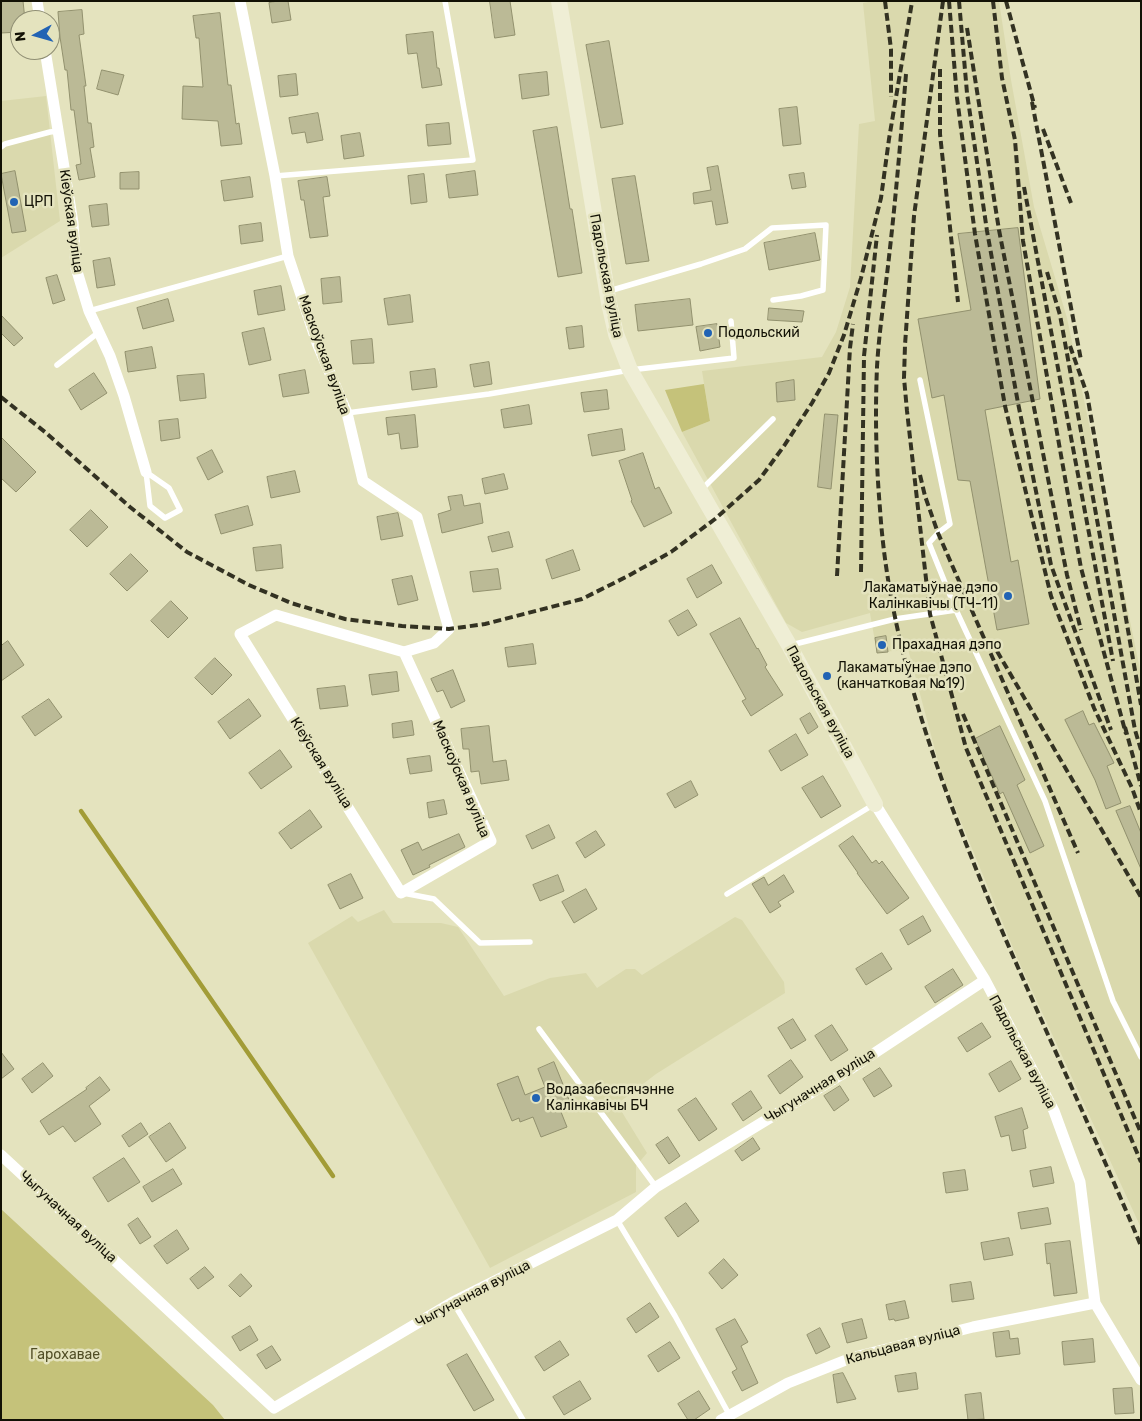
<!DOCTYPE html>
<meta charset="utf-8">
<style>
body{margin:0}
#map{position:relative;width:1142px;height:1421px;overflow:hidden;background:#e4e3be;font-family:Rubik,sans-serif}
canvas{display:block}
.frame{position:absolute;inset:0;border:2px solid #121105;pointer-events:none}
.north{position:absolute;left:10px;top:10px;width:50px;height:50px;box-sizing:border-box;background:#e4e3be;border:1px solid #908f74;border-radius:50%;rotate:264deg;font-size:14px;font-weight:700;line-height:20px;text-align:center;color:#121105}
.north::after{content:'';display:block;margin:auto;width:18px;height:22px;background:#2163b4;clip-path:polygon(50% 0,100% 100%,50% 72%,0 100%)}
</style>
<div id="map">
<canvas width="1142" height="1421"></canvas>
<div class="frame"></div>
<div class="north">N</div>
</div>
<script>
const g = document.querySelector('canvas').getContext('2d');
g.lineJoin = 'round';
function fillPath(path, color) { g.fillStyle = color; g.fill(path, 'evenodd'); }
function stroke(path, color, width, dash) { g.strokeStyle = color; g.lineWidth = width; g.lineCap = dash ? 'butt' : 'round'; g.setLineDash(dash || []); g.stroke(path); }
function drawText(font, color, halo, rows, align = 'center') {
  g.font = font + ' Rubik,sans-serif'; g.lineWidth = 5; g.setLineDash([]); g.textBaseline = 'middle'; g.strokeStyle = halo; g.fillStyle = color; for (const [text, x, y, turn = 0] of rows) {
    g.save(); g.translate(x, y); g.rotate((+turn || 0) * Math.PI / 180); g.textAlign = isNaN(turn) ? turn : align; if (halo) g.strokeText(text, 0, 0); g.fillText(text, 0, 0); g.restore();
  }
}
const built = new Path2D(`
 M874,1H999L1011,80L1034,207L1067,318L1141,674V1228L1018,960L942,776L908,649L877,653L870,613L802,632L786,623L682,432L710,421L702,371L822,357L836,332L850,287L859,124L875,121L863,3Z
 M46,96L60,221L1,258V101Z
 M384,910L393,923H441L458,927L504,996L550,978L586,973L597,988L626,969H635L642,975L735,917L742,920L784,982L785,993L656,1074L617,1104L647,1153L636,1166V1192L490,1268L308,943L352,916L358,922Z`);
const green = new Path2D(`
 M704,384L710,421L682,432L665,390Z
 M1,1209L213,1405L225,1420H1Z`);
const stream = new Path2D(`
 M81,811L333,1176`);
const building = new Path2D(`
 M1,1H23L25,20H20V32L1,33Z
 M278,1H288L291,20L272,23L269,3Z
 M490,1H510L515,35L495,38Z
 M82,10L84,34L79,35L86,86H84L88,123H91L94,147L90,148L95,177L79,180L76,165L81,164L74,110H71L67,70H65L60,37L58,12Z
 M220,13L228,85H231L236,124L239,123L242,144L221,146L218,121L182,119L183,86L203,87L199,38H196L193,16Z
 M433,32L437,68H439L442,85L422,88L417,53L408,54L406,35Z
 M609,41L623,124L601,128L586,45Z
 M102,70L124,75L118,95L97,89Z
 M547,72L549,95L522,99L519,75Z
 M296,74L298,95L280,97L278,76Z
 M797,107L801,144L783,146L779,109Z
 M318,113L323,140L307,143L305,132L292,134L289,118Z
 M449,123L451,144L428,146L426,125Z
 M557,127L570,209H572L582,273L558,277L533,131Z
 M360,133L364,156L344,159L341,136Z
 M718,166L728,223L716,225L712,201L694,204L693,193L711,190L707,168Z
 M15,171L26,231L12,233L1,174Z
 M475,171L478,195L449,198L446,175Z
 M139,172V189H120V173Z
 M804,173L806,187L792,189L789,175Z
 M424,174L427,202L411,204L408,176Z
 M635,176L649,261L626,264L612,179Z
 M250,177L253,197L224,201L221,181Z
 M327,177L330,196L323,197L328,236L310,238L304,200H301L298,181Z
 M107,204L109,225L92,227L89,206Z
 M261,223L263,241L241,244L239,226Z
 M1018,228L1040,399L985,410L1011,562L1018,560L1029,624L997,630L970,481L958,480L944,395L932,398L918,319L971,310L958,234Z
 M815,233L820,260L769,270L764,243Z
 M110,258L115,285L97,288L93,261Z
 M57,275L65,300L53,304L46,278Z
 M340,277L342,302L323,304L321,279Z
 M281,286L285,310L258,315L254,291Z
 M410,295L413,322L388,325L384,299Z
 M168,299L174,321L143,329L137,308Z
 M690,299L693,325L638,331L635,305Z
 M769,308L804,311L802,322L768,320Z
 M1,315L23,338L14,346L1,333Z
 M717,324L720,347L700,351L696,327Z
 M582,326L584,347L569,349L566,328Z
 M264,328L271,360L249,365L242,333Z
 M372,339L374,363L353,364L351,341Z
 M152,347L156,368L128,372L125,352Z
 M489,362L492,384L474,387L470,365Z
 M435,369L437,387L412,390L410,372Z
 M305,370L309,393L283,397L279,375Z
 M94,373L107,393L81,410L69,390Z
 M204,374L206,398L180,401L177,376Z
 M794,380L795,400L777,402L776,383Z
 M607,390L609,409L584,412L581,393Z
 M529,405L532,424L504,428L501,410Z
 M825,414L838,415L831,489L818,487Z
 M415,415L418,447L401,449L399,433L388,435L386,418Z
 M178,419L180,438L161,441L159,421Z
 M622,429L625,450L592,456L588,435Z
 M1,437L36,472L16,492L1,478Z
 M212,450L223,472L208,480L197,458Z
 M643,453L655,489L659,487L672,513L644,527L631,501L632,500L619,461Z
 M295,471L300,492L271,498L267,477Z
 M504,474L508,489L485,494L482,479Z
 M462,495L464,506L480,503L483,523L442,533L438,514L451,510L448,497Z
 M248,506L253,525L221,534L215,515Z
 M91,510L108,527L87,547L70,530Z
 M398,513L403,536L381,540L377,517Z
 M509,532L513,547L492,552L488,537Z
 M281,545L283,568L256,571L253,548Z
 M573,550L580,570L552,579L546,560Z
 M131,554L148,571L127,591L110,574Z
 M712,565L722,583L697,598L687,579Z
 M498,569L501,589L473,592L470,572Z
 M412,576L418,600L398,605L392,580Z
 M171,601L188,618L168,638L151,621Z
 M688,610L697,625L678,636L669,621Z
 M740,618L757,649L758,648L767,665L765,667L783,695L751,716L742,701L746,699L710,634Z
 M886,636L888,652L877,653L875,638Z
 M8,641L24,665L1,681V646Z
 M533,644L536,664L508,667L505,648Z
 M215,658L232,675L212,695L195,678Z
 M453,670L465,701L451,708L443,690L437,692L431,679Z
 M397,672L399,691L372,695L369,675Z
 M345,686L348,706L320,709L317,689Z
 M49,699L62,717L35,736L22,717Z
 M249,699L261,716L230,739L218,722Z
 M1083,711L1089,725L1094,723L1114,763L1107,766L1121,803L1106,809L1095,780L1065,720Z
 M810,713L818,727L808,734L800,719Z
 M412,721L414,735L393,738L392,724Z
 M489,726L493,762L506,760L509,780L481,784L479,771L471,772L469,749H463L461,729Z
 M1000,726L1025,780L1017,785L1044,846L1030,853L1003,792L1000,794L975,739Z
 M796,734L808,755L781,771L769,751Z
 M280,750L292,767L261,789L249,773Z
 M430,756L432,771L410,774L407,759Z
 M823,776L841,806L821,818L802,788Z
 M691,781L698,795L675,808L667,794Z
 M444,800L447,814L429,818L427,803Z
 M1130,806L1141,833V869L1116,811Z
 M310,810L322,827L291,849L279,833Z
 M549,825L555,838L532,849L526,836Z
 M596,831L605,845L585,858L576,843Z
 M459,834L465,847L429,865L430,867L413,875L401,850L418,842L422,850Z
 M853,836L872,863L876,860L879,864L882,861L909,898L887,914L857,873H858L839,846Z
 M351,874L363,898L340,909L328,885Z
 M558,875L564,891L540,901L533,885Z
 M784,875L794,892L778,902L781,906L770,913L752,884L764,877L768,885Z
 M586,889L597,909L574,923L562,902Z
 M923,916L931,931L908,945L900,930Z
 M882,953L892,969L866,985L856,969Z
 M953,969L963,985L935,1003L925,987Z
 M793,1019L806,1040L791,1049L778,1028Z
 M982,1023L991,1037L967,1052L958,1038Z
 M832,1025L848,1050L831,1061L815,1036Z
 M1,1052L14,1069L1,1079Z
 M791,1060L803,1077L780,1094L768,1076Z
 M1011,1061L1021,1079L999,1092L989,1074Z
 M554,1062L570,1102L559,1107L567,1127L541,1137L533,1117L520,1122L519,1118L512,1121L497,1084L518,1076L525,1095L545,1087L538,1069Z
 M43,1063L53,1076L32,1093L22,1079Z
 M880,1068L892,1086L874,1097L863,1079Z
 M100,1077L110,1090L89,1106L101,1124L75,1142L63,1126L49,1135L40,1121L87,1089L86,1088Z
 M840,1086L849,1100L834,1111L824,1096Z
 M751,1091L762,1108L743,1121L732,1104Z
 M696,1098L717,1129L699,1141L678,1110Z
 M1022,1108L1028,1128L1023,1130L1026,1148L1012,1151L1009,1135L1001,1137L995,1117Z
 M141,1123L148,1134L129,1147L122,1136Z
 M170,1123L186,1148L166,1162L149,1137Z
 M668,1137L680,1156L669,1164L656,1145Z
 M753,1138L760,1149L742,1161L735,1151Z
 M124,1158L140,1182L108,1202L93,1178Z
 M1051,1167L1054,1183L1033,1187L1030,1171Z
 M173,1169L182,1184L152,1202L143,1187Z
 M965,1170L968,1190L946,1193L943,1173Z
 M686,1203L699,1221L678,1237L665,1218Z
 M1048,1208L1051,1224L1021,1229L1018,1213Z
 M138,1218L151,1237L140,1244L128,1225Z
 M177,1230L189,1249L167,1264L154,1246Z
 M1009,1238L1013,1255L984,1260L981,1243Z
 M1070,1241L1077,1293L1054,1296L1050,1263L1047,1264L1045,1244Z
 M724,1259L738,1275L722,1289L709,1273Z
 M205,1267L214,1277L198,1289L190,1279Z
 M241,1274L252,1286L240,1297L229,1286Z
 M971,1282L974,1299L952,1302L950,1285Z
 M905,1301L909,1318L895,1321L894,1319L889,1320L886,1305Z
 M650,1303L659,1317L636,1333L627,1319Z
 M735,1319L748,1342L741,1346L758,1383L742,1391L732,1372L737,1369L716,1329Z
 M862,1319L867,1338L847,1343L842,1324Z
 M250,1326L258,1340L240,1351L232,1337Z
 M820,1328L830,1347L816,1354L807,1335Z
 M1009,1331L1010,1339L1018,1338L1020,1354L996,1357L993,1333Z
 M1093,1339L1095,1362L1064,1365L1062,1342Z
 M560,1341L569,1355L544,1371L535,1357Z
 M670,1342L680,1358L658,1372L648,1356Z
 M272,1346L281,1360L266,1369L257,1355Z
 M467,1354L494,1400L474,1411L447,1365Z
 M843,1373L856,1399L837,1403L833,1375Z
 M916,1373L918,1389L898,1392L895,1376Z
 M580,1381L591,1399L564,1415L553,1397Z
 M1132,1388L1134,1413L1115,1414L1113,1389Z
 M699,1391L710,1409L694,1420H688L678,1404Z
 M981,1393L984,1419L968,1420L965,1395Z`);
const lane = new Path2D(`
 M1,147L5,144L50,132L59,131
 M275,176L473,160L445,1
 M609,291L701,264L745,249L772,228L826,225L823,290L801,296L773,300
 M89,311L288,256
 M57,365L99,332
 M920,380L950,524L938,533L929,543L956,610L1045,801L1113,1001L1141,1057
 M347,413L489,394L630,370L734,358L731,321
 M146,472L169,488L180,510L165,518L150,506Z
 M701,490L773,419
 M791,645L895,619L956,610
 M403,893L434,899L480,943L530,942
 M727,894L873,805
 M539,1029L656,1187
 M617,1220L675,1316L730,1416
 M453,1302L523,1420`);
const street = new Path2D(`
 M37,1L40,20
 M240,1L275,176L288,256L317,343L347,413L363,481L417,517L449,629L434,643L404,652
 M45,50L73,223L76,268L89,311L110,356L124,396L146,472
 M276,615L404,652L491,841L401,893L240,634Z
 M875,804L985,980L1054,1111L1080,1182L1095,1303L1141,1380
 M1,1155L274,1408L453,1302L617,1220L656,1187L852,1068L985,980
 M721,1420L788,1383L851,1358L973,1327L1095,1303`);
const secondary = new Path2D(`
 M559,1L609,303L616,334L630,370L789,645L875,804`);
const rail = new Path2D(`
 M885,1L891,49V97
 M943,1L914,216L905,345L904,378L907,411L930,614L966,748L1141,1162
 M949,1L957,98L975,234L1005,406L1051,596L1094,708L1132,788L1141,813
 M959,1L967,93L987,231L1018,403L1051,565L1111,730
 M993,1L1002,78L1015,140L1023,241L1081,568L1126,734
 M1006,1L1035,108
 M967,28L999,230L1067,575L1081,630
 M940,69V134L958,302
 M906,74C901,135 896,196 889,257C885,294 879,331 877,367C875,414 876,462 880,509C889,646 938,777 990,903C1039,1018 1093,1131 1141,1246
 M1032,102L1081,360
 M1043,129L1071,203
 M1024,187L1113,661
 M1047,272L1060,315L1135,730L1141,750
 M1070,346L1087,394L1141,705
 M1,397L45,432L130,507L187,552L249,585L291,603L345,619L402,626L449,629L485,624L582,599L628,576L671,552L715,519L759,480L784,446L812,403L829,373L844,335L861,278L881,198L889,139L912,2
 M920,475L925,496L938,533L1078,853
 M861,572L864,356L877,235
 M837,576L850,348L853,324
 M991,641L1141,897
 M963,714L1141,1133
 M1125,727L1141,786`);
const markers = [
 [14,202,5,"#2163b4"],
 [708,333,5,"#2163b4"],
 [1008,596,5,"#2163b4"],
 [882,645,5,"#2163b4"],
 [827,676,5,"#2163b4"],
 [536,1098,5,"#2163b4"]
];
const poiNames = [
 ["ЦРП",24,202],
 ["Подольский",718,333],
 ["Лакаматыўнае дэпо",998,588,"right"],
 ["Калінкавічы (ТЧ-11)",998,604,"right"],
 ["Прахадная дэпо",892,645],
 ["Лакаматыўнае дэпо",837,668],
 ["(канчатковая №19)",837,684],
 ["Водазабеспячэнне",546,1090],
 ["Калінкавічы БЧ",546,1106]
];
const streetNames = [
 ["Кіеўская вуліца",71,221,82],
 ["Падольская вуліца",606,276,79],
 ["Маскоўская вуліца",324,355,70],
 ["Падольская вуліца",820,702,61],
 ["Кіеўская вуліца",321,763,58],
 ["Маскоўская вуліца",461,779,67],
 ["Падольская вуліца",1022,1052,62],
 ["Чыгуначная вуліца",820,1086,-32],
 ["Чыгуначная вуліца",68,1217,43],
 ["Чыгуначная вуліца",473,1294,-28],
 ["Кальцавая вуліца",903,1345,-15]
];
const parkNames = [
 ["Гарохавае",65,1355]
];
fillPath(built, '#dad9ad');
fillPath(green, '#c5c27a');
stroke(stream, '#a29c37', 4.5);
fillPath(building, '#bbba96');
stroke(building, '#92916e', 1);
stroke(lane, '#fff', 5.5);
stroke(street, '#fff', 11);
stroke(secondary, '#efeed5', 16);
stroke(rail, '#333222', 4, [8, 4]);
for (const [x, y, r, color] of markers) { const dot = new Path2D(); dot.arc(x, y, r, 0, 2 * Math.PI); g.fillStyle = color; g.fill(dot); stroke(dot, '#e4e3be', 2); }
drawText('14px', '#121105', '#e4e3be', poiNames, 'left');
drawText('14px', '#121105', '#e4e3be', streetNames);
drawText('14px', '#514e25', '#e4e3be', parkNames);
</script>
